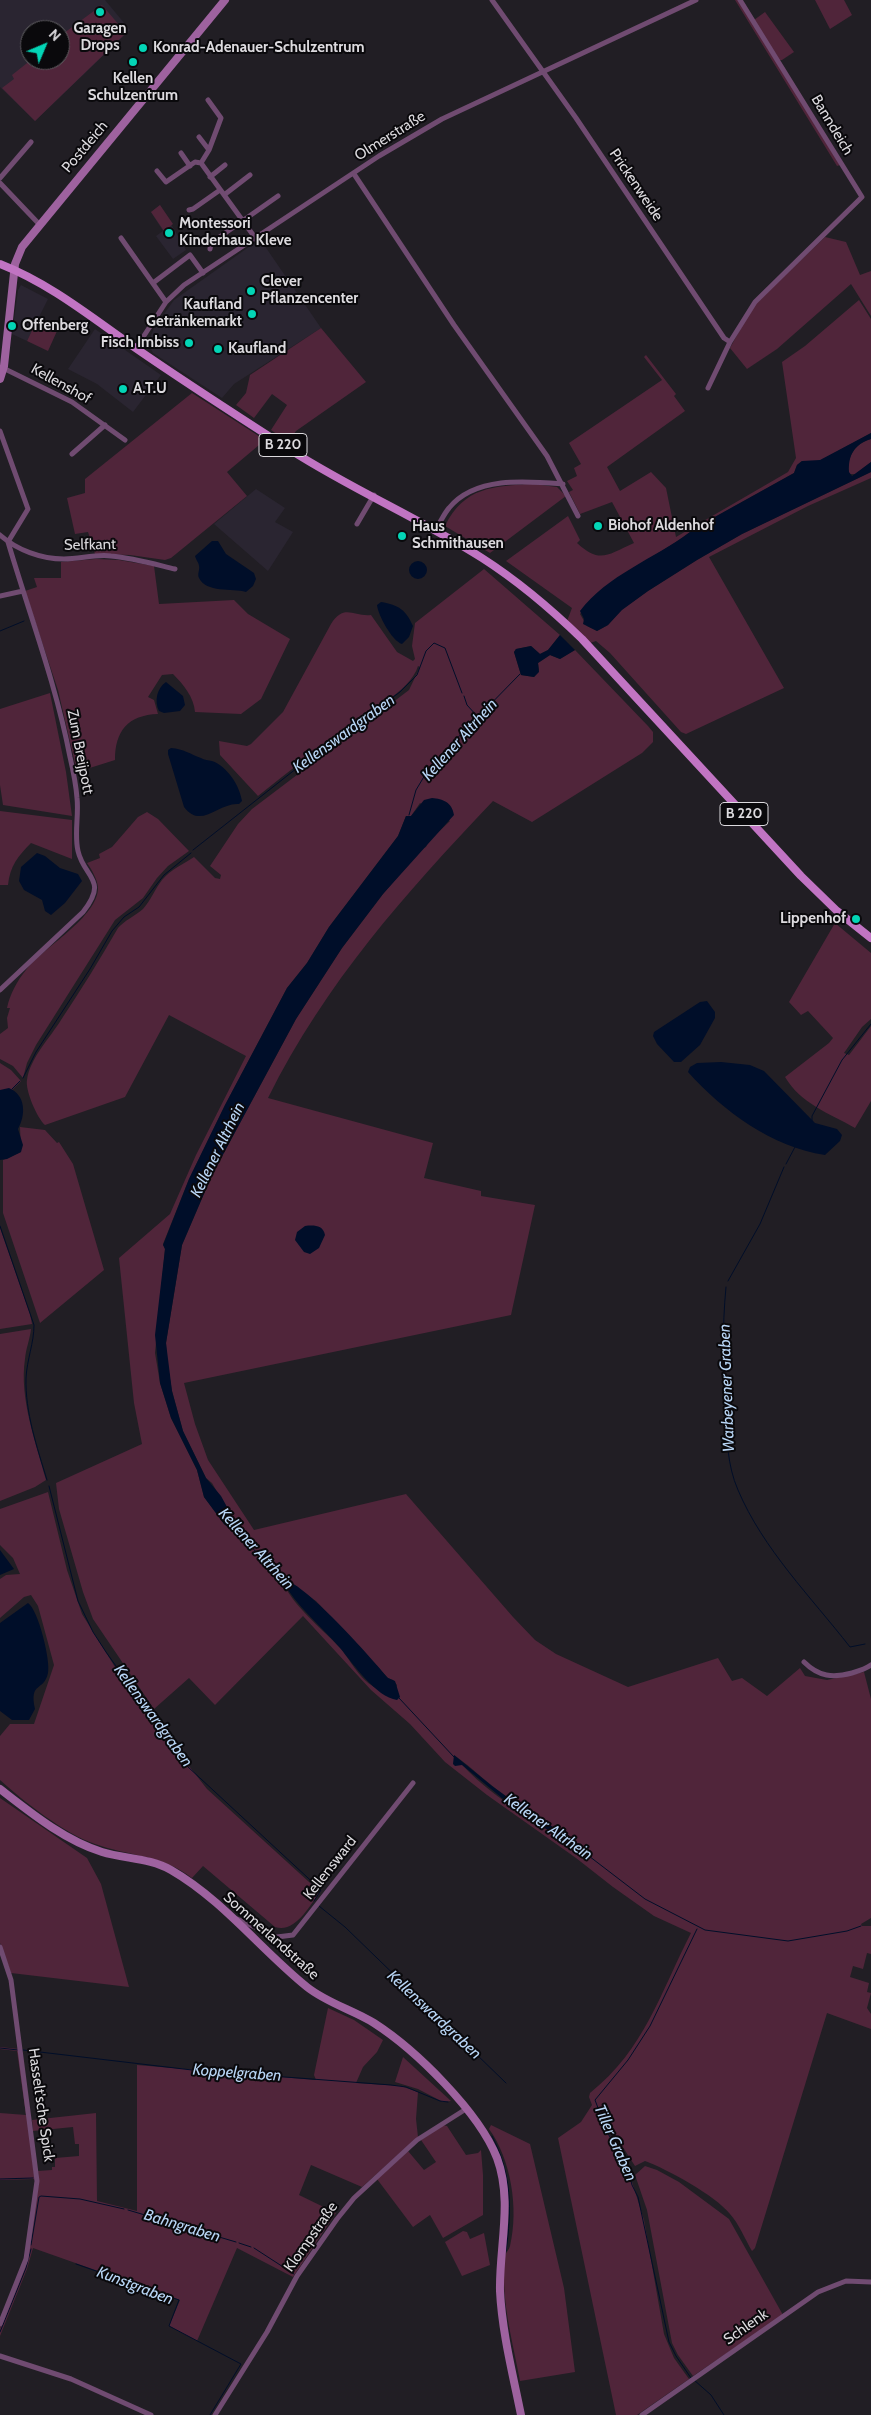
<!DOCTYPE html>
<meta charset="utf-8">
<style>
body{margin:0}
#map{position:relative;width:871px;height:2415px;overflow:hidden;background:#211e24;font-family:Cabin,sans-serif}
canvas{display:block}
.north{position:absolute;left:20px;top:20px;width:50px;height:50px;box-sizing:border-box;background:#0a090c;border:1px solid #5e5d60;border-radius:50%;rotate:45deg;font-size:14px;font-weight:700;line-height:20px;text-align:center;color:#dcdade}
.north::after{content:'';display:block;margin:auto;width:18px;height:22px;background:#03d5b6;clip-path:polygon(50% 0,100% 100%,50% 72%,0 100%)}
</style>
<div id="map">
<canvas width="871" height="2415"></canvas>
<div class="north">N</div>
</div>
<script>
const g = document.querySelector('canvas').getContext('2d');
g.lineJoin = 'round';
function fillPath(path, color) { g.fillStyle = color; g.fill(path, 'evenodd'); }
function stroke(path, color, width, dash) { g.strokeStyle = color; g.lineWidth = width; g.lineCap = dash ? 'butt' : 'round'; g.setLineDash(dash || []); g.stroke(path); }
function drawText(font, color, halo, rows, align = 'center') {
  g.font = font + ' Cabin,sans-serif'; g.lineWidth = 4; g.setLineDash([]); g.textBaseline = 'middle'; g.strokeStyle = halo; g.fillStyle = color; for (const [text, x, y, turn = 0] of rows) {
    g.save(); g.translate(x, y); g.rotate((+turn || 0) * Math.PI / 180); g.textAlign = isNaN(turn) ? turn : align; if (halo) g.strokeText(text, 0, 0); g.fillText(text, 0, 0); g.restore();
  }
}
const built = new Path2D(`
 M0,0H105L130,30L35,121L0,87ZM30,30H60V60H30Z
 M160,205L186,250L173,259L156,236L163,231L151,212Z
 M260,239L321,328L234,384L222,398L153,353L148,343L154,328L174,300Z
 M21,285L48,299L27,341L12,334L18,290Z
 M95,329L161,375L133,412L97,384L68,369Z
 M256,489L285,508L275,522L293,532L268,571L214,524Z`);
const green = new Path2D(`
 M735,0H738L840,165L837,166Z
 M815,0H844L852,15L830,29Z
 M102,5L126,33L35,121L2,88L14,79L12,75L31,60H60V36Z
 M765,12L794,52L782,60H779L754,20Z
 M160,205L173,224L164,231L151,212Z
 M825,237L846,242L860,275L871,271V316L851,284L777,349L747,369L730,348L753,306Z
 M859,300L871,319V433L820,461H802L797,465L794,473L713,518L699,529L690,532C652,561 609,575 580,614L587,626L597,631L608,625L621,610L648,591L697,560L742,534L871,472V478L808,506L709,557L784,688L686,734L681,732L610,653L596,641L590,643L567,621L572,608L506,561L568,516L580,540L577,543C600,564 607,555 634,543L612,502L580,514L569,492L573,490L567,481L577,476L574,468L581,464L569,443L662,380L644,357L646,355L676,394L674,396L685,411L607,467L620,491L651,472L666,488L676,537L788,472L796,458L782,362L805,346Z
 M37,320L57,331L48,351L27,341Z
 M321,328L366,382L296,431L288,442L271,430L287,405L272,394L254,418L236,405L246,393L250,375Z
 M192,393L265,440L227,472L247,496L171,558L165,560L130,555L95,554L88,532L75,534L67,498L85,493V479Z
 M871,439V462L856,474H849C846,458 854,444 871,439Z
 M533,484L557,487L566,496L490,553L445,526C464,487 493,486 533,484Z
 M96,559L119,560L154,566L159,604L234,600L248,614L290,639L261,699L241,714L195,712C194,697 183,684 173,674L162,675L148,697L154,700L158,714C128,715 115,731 115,760L77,772L58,690L25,591L37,587L34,578H61V562Z
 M484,569L560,635L548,650L540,654L531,646L516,649L514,652L521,675L534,677L539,670L538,663L550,655L560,659L575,650L648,726L653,732V742L642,753L532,822L493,801C404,895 326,982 268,1098L433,1143L424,1178L481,1191V1196L535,1205L511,1315L184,1383L195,1424L208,1460L254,1530L406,1494L513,1617L535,1640L556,1654L628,1687L718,1658L732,1681L742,1678L767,1696L800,1668L805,1676L827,1680L864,1672L871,1699V1918L861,1924L862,1926H871V1954L867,1953L863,1969L853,1966L850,1977L869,1983L867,1992L871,1993L867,2008L871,2014V2029L827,2013L755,2248L752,2251C745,2239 739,2224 730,2214C716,2196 667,2169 645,2161L635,2166L601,2113L598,2114L627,2166L644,2220L664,2334L674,2358L689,2379L637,2415H616L558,2138L581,2122L592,2105L589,2097L590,2093C645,2049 660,1993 691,1933L654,1916L613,1887L576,1858L487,1795L445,1762L410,1724L371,1690L303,1616L215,1705L189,1678L154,1709L93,1619L83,1592L59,1509L56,1483L142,1444L134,1403L119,1258L170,1214L196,1155L246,1056L169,1015L125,1097L45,1125C37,1118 25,1090 27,1080C30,1058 50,1038 61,1020C81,990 100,959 118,928C125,920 135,916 143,909C151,900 155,889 162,880C171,869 184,864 194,857L215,878L220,879L221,875L210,866L238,824L252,809L409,690L420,667L418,666C411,691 364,715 343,730C314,751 286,774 258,796L220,755L219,741L247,746L251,744L283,712L331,624C344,603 354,617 371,615L397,652L413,661L415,659L412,646L415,623ZM420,803L450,821L428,842L426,847L421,849L383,894L342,948L296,1019L212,1175L182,1245L166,1343L167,1361L172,1391L183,1431L206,1478L212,1483L241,1534L224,1524L204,1497L197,1470L171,1418L160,1383L155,1353L165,1249L163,1244L189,1179L225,1105L287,988L307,963L329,927L398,836L406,816H411ZM281,1579L316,1601L388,1678L393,1680L397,1685L396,1689C391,1689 382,1690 377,1688C361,1682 351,1661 341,1649C320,1626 294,1608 281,1579ZM454,1755C474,1769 491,1787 512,1800C534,1814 550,1822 568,1842C553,1831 536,1825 521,1814C498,1796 472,1779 454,1755Z
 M50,693L66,772L72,816L3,805L0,785V709Z
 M0,811L72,820V859L31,843C18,856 10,866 8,885H0Z
 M147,812L158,819L189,851L168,866L157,878L143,898L115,920L36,1045L27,1063L23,1078L13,1066L0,1059V1034L8,1028L7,1018L10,1008H7C10,994 17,981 26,970C42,948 99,917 98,887C97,879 92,870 87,863L100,858L99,854L112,847L138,817Z
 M835,923L871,953V1019L862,1027L844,1053L849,1055L871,1026V1101L855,1128C829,1113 801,1104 785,1077L829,1043L833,1038L808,1011L801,1015L789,1002Z
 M0,1063L11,1070L21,1081L12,1090H0Z
 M20,1127L45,1130L57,1143L59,1142L73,1164L104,1270L40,1323L3,1213V1160L21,1152Z
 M0,1228L30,1314L32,1324L0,1329Z
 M31,1329C30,1339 26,1348 25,1359C19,1398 36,1443 46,1480L35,1487L0,1501V1334Z
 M48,1492L67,1570L82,1614L128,1688L207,1789L320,1892C310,1905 295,1934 275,1927L203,1866L192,1878C163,1855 128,1856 95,1844C65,1834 23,1801 0,1780V1736L10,1724H34L54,1665L38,1606L31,1595L24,1597L0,1618V1579L6,1575L20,1574L13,1558L0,1545V1509Z
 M0,1798L87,1858L101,1884L129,1987L11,1973L0,1943Z
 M328,2008L354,2020L383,2040L377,2052L363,2067L356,2083L401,2086L418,2092L416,2119L418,2137L362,2187L311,2165L299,2195L336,2213L293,2277L237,2248L197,2341L169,2326L180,2300L33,2248L27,2269L0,2336V2328L24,2267L39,2181L38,2171L52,2170V2167H55V2158L79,2156V2144H75L73,2127L33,2131L32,2120L96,2113L97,2201L137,2211V2065L316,2080L314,2075Z
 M0,2047L19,2049L35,2181L34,2179L0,2180V2113L26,2115L17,2051L0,2049Z
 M403,2057L451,2101L443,2102L418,2089L395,2082Z
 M443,2125L447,2126L466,2155L478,2153L481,2150L483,2175V2215L443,2238L430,2215L413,2227L377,2179L408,2151L424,2170L436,2162L421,2140Z
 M491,2125L530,2144L564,2288L575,2372L520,2381C514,2348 505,2316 504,2283C503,2275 502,2263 505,2256C506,2252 509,2250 510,2246C519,2209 511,2159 489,2129Z
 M645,2166L657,2170L679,2182L729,2219L783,2315L693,2376L678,2355L672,2343L647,2210L635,2175Z
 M463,2231L467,2232L470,2239L484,2233L490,2265L462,2276L445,2242Z`);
const water = new Path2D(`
 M871,433V439C854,444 848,456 849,472L852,476L871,462V472L742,534L697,560L648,591L622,610L608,625L597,631L583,624L584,619L580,611C607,575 654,559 690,532L699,529L713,518L794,473L797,465L802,461L820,460Z
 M212,541H218L226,554L254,573L256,579L253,586L246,592C232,588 206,593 199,578C197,574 200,570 199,566C199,563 196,560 195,556Z
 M409 570a9 9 0 1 1 18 0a9 9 0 1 1-18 0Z
 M381,602C399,605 406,610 413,626L409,637L402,644C392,641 378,615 377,605Z
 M560,635L575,650L560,659L550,655L538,663L539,672L534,677L521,675L514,652L516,649L531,646L540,654L548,650Z
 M166,682L183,696L185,705L180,711L164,713L159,711C154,701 157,688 166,682Z
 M171,748C184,749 190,754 201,758C204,760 209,760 212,761C227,766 240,786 242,801L239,804C219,802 201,830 184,807L168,754V750Z
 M432,798C443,799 452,802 454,815L383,894L342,948L296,1019L212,1175L182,1245L166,1343L172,1391L183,1431L206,1478L221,1496L242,1534L240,1538L224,1524L204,1497L197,1470L171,1418L160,1383L155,1335L165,1249L163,1245L189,1179L225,1105L287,988L307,963L329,927L398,836L406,816H411L424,800Z
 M37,853L45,856L60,868L78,874L82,881L65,903L51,915L45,911L42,900L24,890L19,881L21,867Z
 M707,1001L715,1012V1018L700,1045L681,1062H674L657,1044L653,1036L654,1032L700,1002Z
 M721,1062L750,1065L764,1071L815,1123L837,1129L842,1135L840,1141L825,1155C772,1147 724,1112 688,1072L690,1067L697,1063Z
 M9,1088C26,1095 26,1115 18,1129L23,1145L21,1152L7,1159L0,1160V1090Z
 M305,1226C314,1225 323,1225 325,1235L319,1248L310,1254L304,1252L295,1240L297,1232Z
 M0,1550L14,1569L0,1575Z
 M281,1579C301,1578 373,1660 388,1678L395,1681L400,1697L397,1700C376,1697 353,1664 341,1649C320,1625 297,1607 281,1579Z
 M28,1603C38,1609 51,1661 48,1673C44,1692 29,1681 35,1709L29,1720H12L0,1711V1623Z
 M454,1755L492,1786L514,1802L530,1809L569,1840L568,1842L520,1813L462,1765L455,1766L453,1764Z`);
const stream = new Path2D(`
 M0,631L24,621
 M464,696L467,705L477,716
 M409,815L416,790L431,765L520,674
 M193,850L311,757L400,692L417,675L426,651L434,643L445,648L462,693
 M23,1078L36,1052L90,969L112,931L124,917L139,907L164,875L191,853
 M12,1089L20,1081
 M812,1121V1116L842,1060L871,1024
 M786,1164L795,1147
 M0,1226L34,1325C34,1343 27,1359 26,1378C25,1412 37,1447 47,1480
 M728,1281L760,1224L784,1167
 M726,1287C722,1328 723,1370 725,1412C727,1438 727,1465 738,1490C763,1549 811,1597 850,1647L865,1644
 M49,1486L78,1601L93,1632L106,1652L187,1766L321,1890L314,1901
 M240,1535L282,1579
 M399,1698L454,1757
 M568,1840L645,1899L705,1930L788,1941L847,1931L861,1926
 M319,1906L345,1927L506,2083
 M0,2048L18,2050
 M23,2050L192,2070L391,2085L406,2087L440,2101L448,2102
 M492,2136C512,2174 512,2210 506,2251
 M0,2179L33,2178
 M128,2210L236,2242
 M239,2243L251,2247
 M31,2245L39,2197L41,2196L80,2199L124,2209
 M254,2248L294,2274
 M76,2264L179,2300L169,2326L241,2364L210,2415
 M0,2332L26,2268L31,2249
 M691,2378L676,2356L669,2342L638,2197L632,2185L627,2165L607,2132L595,2100L628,2060L650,2026L697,1929
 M694,2380L711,2395L724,2415`);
const street = new Path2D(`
 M492,0L576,118L724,338L730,342L708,388
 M208,100L221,118L209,150L201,163L256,239
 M199,137L209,150
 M181,153L190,166
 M157,171L166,182L195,162L201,163
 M354,174L454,325L547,456L578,516
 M210,177L225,165
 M0,178L31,142
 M0,183L39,224
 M224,195L250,175
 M189,210L193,209L220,190
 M121,238L166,302
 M210,249L211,243L278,196
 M153,283L190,255L203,273
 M730,342L755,302L862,197L740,0
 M136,348L166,302L184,285L379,156L442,119L696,0
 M3,368L72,402L125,440
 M0,431L28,509L8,542
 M72,454L105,425
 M357,524L374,495
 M434,531C440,524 443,515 449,508C475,476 527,481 563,484
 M0,535C17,550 41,559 64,559C80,559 95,554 111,556C133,558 154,564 175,569
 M0,596L23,591
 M0,990L83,912C109,879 84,878 78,851C74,834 79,815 77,798C76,784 73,770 70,757C56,684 29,613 8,542
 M804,1662C819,1677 833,1678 852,1673C859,1671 866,1669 871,1665
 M237,1919L277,1937L293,1935L413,1783
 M0,1947L11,1980L37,2181L26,2259L0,2324
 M0,2356L71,2379L151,2415
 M215,2415L267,2332L297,2276L337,2219L354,2198L417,2140L466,2109
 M642,2415L818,2292L846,2281L871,2282`);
const secondary = new Path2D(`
 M0,379L4,366L15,264L22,247L225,0
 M0,1789C31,1813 64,1840 102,1852C125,1859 150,1858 171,1870C223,1900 261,1950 307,1987C327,2003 353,2010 374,2023C416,2050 479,2112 497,2158C513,2201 499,2247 500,2291C502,2332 513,2375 521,2415`);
const primary = new Path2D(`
 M0,264C49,283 91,317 134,347C186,383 239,417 292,451C353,490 421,519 482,558C518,581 551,609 582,639L801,876L837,911L871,938`);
const markers = [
 [100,12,5,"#03d5b6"],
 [143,48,5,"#03d5b6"],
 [133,62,5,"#03d5b6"],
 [169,233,5,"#03d5b6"],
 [251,291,5,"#03d5b6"],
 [252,314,5,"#03d5b6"],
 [12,326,5,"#03d5b6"],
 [189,343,5,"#03d5b6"],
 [218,349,5,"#03d5b6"],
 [123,389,5,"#03d5b6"],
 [598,526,5,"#03d5b6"],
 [402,536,5,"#03d5b6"],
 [856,919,5,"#03d5b6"]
];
const shields = [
 [283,445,48],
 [744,814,48]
];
const shieldNames = [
 ["B 220",283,445],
 ["B 220",744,814]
];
const poiNames = [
 ["Garagen",100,29,"center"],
 ["Drops",100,46,"center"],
 ["Konrad-Adenauer-Schulzentrum",153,48],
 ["Kellen",133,79,"center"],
 ["Schulzentrum",133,96,"center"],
 ["Montessori",179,224],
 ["Kinderhaus Kleve",179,241],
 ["Clever",261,282],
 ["Pflanzencenter",261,299],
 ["Kaufland",242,305,"right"],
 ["Getränkemarkt",242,322,"right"],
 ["Offenberg",22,326],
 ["Fisch Imbiss",179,343,"right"],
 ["Kaufland",228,349],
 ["A.T.U",133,389],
 ["Biohof Aldenhof",608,526],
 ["Haus",412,527],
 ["Schmithausen",412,544],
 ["Lippenhof",846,919,"right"]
];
const streetNames = [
 ["Banndeich",832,125,59],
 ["Olmerstraße",390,136,-32],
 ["Postdeich",85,147,-50],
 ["Prickenweide",636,185,56],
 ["Kellenshof",61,384,29],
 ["Selfkant",90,545,-1],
 ["Zum Breijpott",80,752,79],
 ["Kellensward",330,1868,-52],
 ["Sommerlandstraße",271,1936,42],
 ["Hasselt'sche Spick",41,2105,82],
 ["Klompstraße",311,2237,-55],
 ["Schlenk",746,2327,-35]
];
const waterNames = [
 ["Kellenswardgraben",344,734,-36],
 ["Kellener Altrhein",460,740,-48],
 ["Kellener Altrhein",218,1150,-64],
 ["Warbeyener Graben",727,1388,-92],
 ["Kellener Altrhein",256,1549,48],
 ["Kellenswardgraben",153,1716,54],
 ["Kellener Altrhein",548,1827,35],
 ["Kellenswardgraben",434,2015,43],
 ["Koppelgraben",237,2073,4],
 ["Tiller Graben",615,2143,66],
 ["Bahngraben",182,2226,17],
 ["Kunstgraben",135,2286,21]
];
fillPath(built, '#2a2531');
fillPath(green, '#50253a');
fillPath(water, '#000e29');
stroke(stream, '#000e29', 1);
stroke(street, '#704b71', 5);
stroke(secondary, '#9e629f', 8);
stroke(primary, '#c174c3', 8);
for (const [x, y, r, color] of markers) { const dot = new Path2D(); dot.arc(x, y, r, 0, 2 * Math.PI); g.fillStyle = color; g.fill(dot); stroke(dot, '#0a090c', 2); }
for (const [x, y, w] of shields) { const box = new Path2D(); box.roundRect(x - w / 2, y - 11.5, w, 23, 4); g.fillStyle = '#0a090c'; g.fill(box); stroke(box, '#dcdade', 1); }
drawText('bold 14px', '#dcdade', null, shieldNames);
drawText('bold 15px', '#dcdade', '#0a090c', poiNames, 'left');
drawText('15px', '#dcdade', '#0a090c', streetNames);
drawText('italic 16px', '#b8d5f5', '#0a090c', waterNames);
</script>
